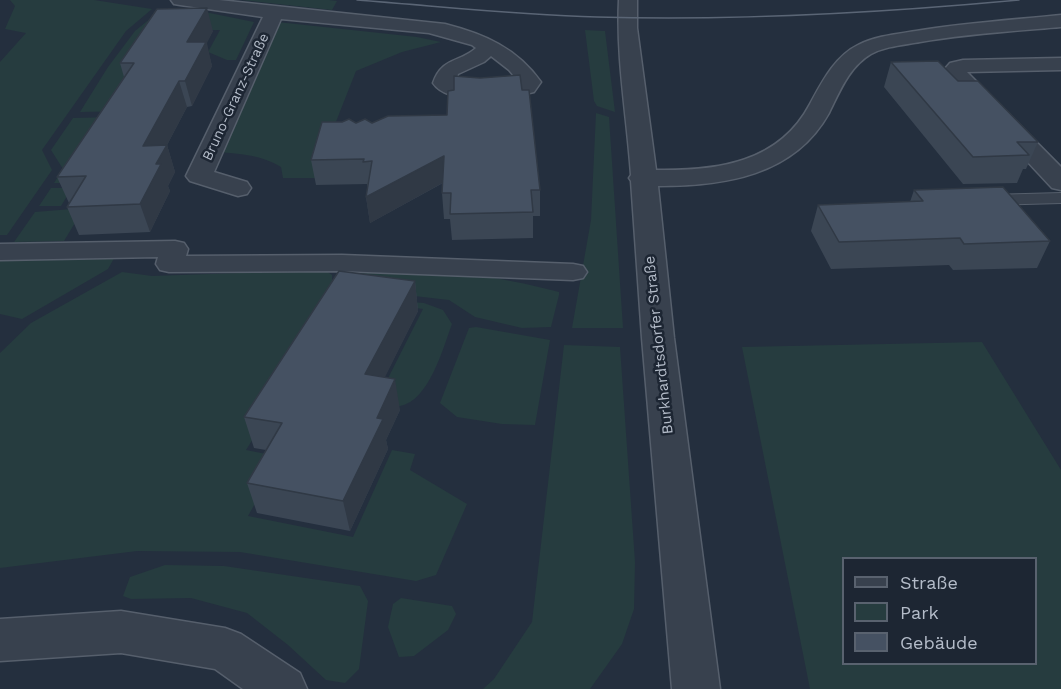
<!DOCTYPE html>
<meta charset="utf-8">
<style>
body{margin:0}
#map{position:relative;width:1061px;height:689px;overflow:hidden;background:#242f3e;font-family:"Work Sans",sans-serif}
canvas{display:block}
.legend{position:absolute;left:842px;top:557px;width:195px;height:108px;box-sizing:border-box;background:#1d2633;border:2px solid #59626f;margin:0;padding:8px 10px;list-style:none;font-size:18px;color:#b4bcc9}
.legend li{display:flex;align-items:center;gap:12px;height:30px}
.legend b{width:30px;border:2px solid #59626f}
</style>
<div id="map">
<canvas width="1061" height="689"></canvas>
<ul class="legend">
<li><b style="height:8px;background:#38414e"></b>Straße</li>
<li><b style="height:16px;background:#263c3f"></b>Park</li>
<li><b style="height:16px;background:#455162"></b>Gebäude</li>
</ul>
</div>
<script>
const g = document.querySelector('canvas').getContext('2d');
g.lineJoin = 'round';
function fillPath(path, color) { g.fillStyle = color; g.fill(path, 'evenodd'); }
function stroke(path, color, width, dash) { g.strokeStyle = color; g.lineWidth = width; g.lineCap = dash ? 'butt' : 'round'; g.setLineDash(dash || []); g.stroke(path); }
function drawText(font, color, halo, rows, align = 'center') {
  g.font = font + ' "Work Sans",sans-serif'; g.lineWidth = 5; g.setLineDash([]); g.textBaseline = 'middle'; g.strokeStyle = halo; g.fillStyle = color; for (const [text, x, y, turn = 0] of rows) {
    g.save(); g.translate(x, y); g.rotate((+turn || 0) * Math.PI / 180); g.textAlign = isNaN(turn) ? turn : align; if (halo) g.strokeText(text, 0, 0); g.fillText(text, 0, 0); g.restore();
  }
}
const green = new Path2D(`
 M10,0H94L152,9L126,31L42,150L52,170L7,235H0V62L26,33L5,29L15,6Z
 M242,0H329L337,1L332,10Z
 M162,9L195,10L254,22L236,60H227L208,52L220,30L160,31L130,111L80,112L108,67L135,31Z
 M277,22L417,37L441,42L402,52L356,71L326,147L317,178H283L281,167C262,155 241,154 219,152Z
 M585,30L605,31L615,112L597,106L594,101Z
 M596,113L609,117L623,328H572L591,220Z
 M118,117L76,183H54L63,169L51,150L73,118Z
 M51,188H72L61,206H39Z
 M84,208L64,241L14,242L35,212Z
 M117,253L108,269L22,319L0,314V257Z
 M370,268C435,269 496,275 559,292V295L551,327L522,328L475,317L449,300L379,292L350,276Z
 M325,270L332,275V285L341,297L424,303L443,310L452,324C443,348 429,401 400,406C393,407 383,403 376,402L423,309L341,297L246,450L281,457L248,516L353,537L392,450L415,454L410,470L467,504L436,575L416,581L240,552L137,551L0,568V353L31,323L122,272L152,276Z
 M476,327L550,340L535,425L502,424L457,417L440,403L469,328Z
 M982,342L1061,470V689H810L742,347ZM844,558H1036V664H844Z
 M564,345L620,347L635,562L634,609L622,644L590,689H483L494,679L532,622Z
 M165,565L224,566L360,586L368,601L359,669L345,683L326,680L288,645L247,613L191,598L131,599L123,596L130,577Z
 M401,598L452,606L456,614L448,630L414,656L399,657L388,627L393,604Z`);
const service = new Path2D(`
 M1061,193V203L989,205L981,200L989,195Z`);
const pedestrian = new Path2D(`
 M175,241L184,243L188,249L186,256L342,255L573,264L583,266L587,272L583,278L573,280L342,271L169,272L160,270L156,264L158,257L0,260V244Z`);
const minor = new Path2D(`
 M171,0H219L445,24C484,34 517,48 541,82L534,92C510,98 449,107 433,83C442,57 459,63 476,48L472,45L429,33L281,19L214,172L247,182L251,188L247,194L238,196L190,181L186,176L263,17L180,5L174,4ZM491,56L509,70L519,82L483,85L456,81L458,74L484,62Z
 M619,0H637V28L656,170C717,171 779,163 810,104C822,82 835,56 858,45C875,36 897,34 916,31C964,23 1012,20 1061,15V27C1014,31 966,34 920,42C904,45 886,46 871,54C849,67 840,91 829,113C794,176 724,186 658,186L674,338L720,689H672L642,338L631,181L629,178L631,175C627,117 616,58 619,0Z
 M1061,58V70L967,72L1061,167V190L1052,188L943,71L950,63L963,60Z
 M121,611L225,628L241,634L300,673L307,689H243L215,669L121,653L0,661V619Z`);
const tram = new Path2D(`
 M357,0C437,6 517,15 597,17C738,21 879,13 1019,0`);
const wall = new Path2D(`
 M213,31L206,43L212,66L192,106L187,107L167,145L175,172L168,186L170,191L150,232L79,235L67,207L69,203L57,177L124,77L120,63Z
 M891,62L958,81L1038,142L1026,169H1023L1017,183L963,184L884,87Z
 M522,90L540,190V216H533V238L452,240L450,219H444L442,193L443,183L370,223L366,197L368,187H367V184L316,185L311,160L356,123H372L447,115Z
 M914,190L1050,241L1037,268L953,270L949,265L831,269L811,231L818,205L910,202Z
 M415,281L418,311L384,378L400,410L386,440L388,449L350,531L257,513L247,483L266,450L254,448L244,417Z`);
const shadedWall = new Path2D(`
 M207,8L213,31L207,43L212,66L192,106L185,81L187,42Z
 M179,81L187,107L167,145L175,172L168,186L170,191L150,232L140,204L143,146Z
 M444,156L446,181L370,223L366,197Z
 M415,281L418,311L371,405L365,374Z
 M395,379L400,410L386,440L388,449L350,531L343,501L377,418Z`);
const building = new Path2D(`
 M207,8L187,42H206L185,81H179L143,146L167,145L156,164H161L140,204L67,207L86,176L57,177L134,63H120L157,9Z
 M938,61L958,81H978L1038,142H1017L1029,155L973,157L891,62Z
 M520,75L522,90H529L540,190H531L533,212L450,214L451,193H442L444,156L366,197L372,161L363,162L364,159L311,160L322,122H342L349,119L356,123L365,119L372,123L388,116L447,115L448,91L454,90V76L480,78Z
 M1003,187L1050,241L964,244L960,238L839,242L818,205L923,201L914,190Z
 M339,271L415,281L365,374L395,379L377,418L383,419L343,501L247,483L282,423L244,417Z`);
const farStreetnames = [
 ["Bruno-Granz-Straße",236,97,-65]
];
const streetNames = [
 ["Burkhardtsdorfer Straße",659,345,-96]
];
fillPath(green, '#263c3f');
stroke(service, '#565f6c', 2);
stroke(pedestrian, '#565f6c', 3);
stroke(minor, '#565f6c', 3);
fillPath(service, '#38414e');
fillPath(pedestrian, '#38414e');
fillPath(minor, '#38414e');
stroke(tram, '#5a6575', 1.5);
fillPath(wall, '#3b4654');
fillPath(shadedWall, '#303945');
fillPath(building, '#455162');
stroke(building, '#303945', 1.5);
drawText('14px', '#b4bcc9', '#1d2633', farStreetnames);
drawText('15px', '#b4bcc9', '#1d2633', streetNames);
</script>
